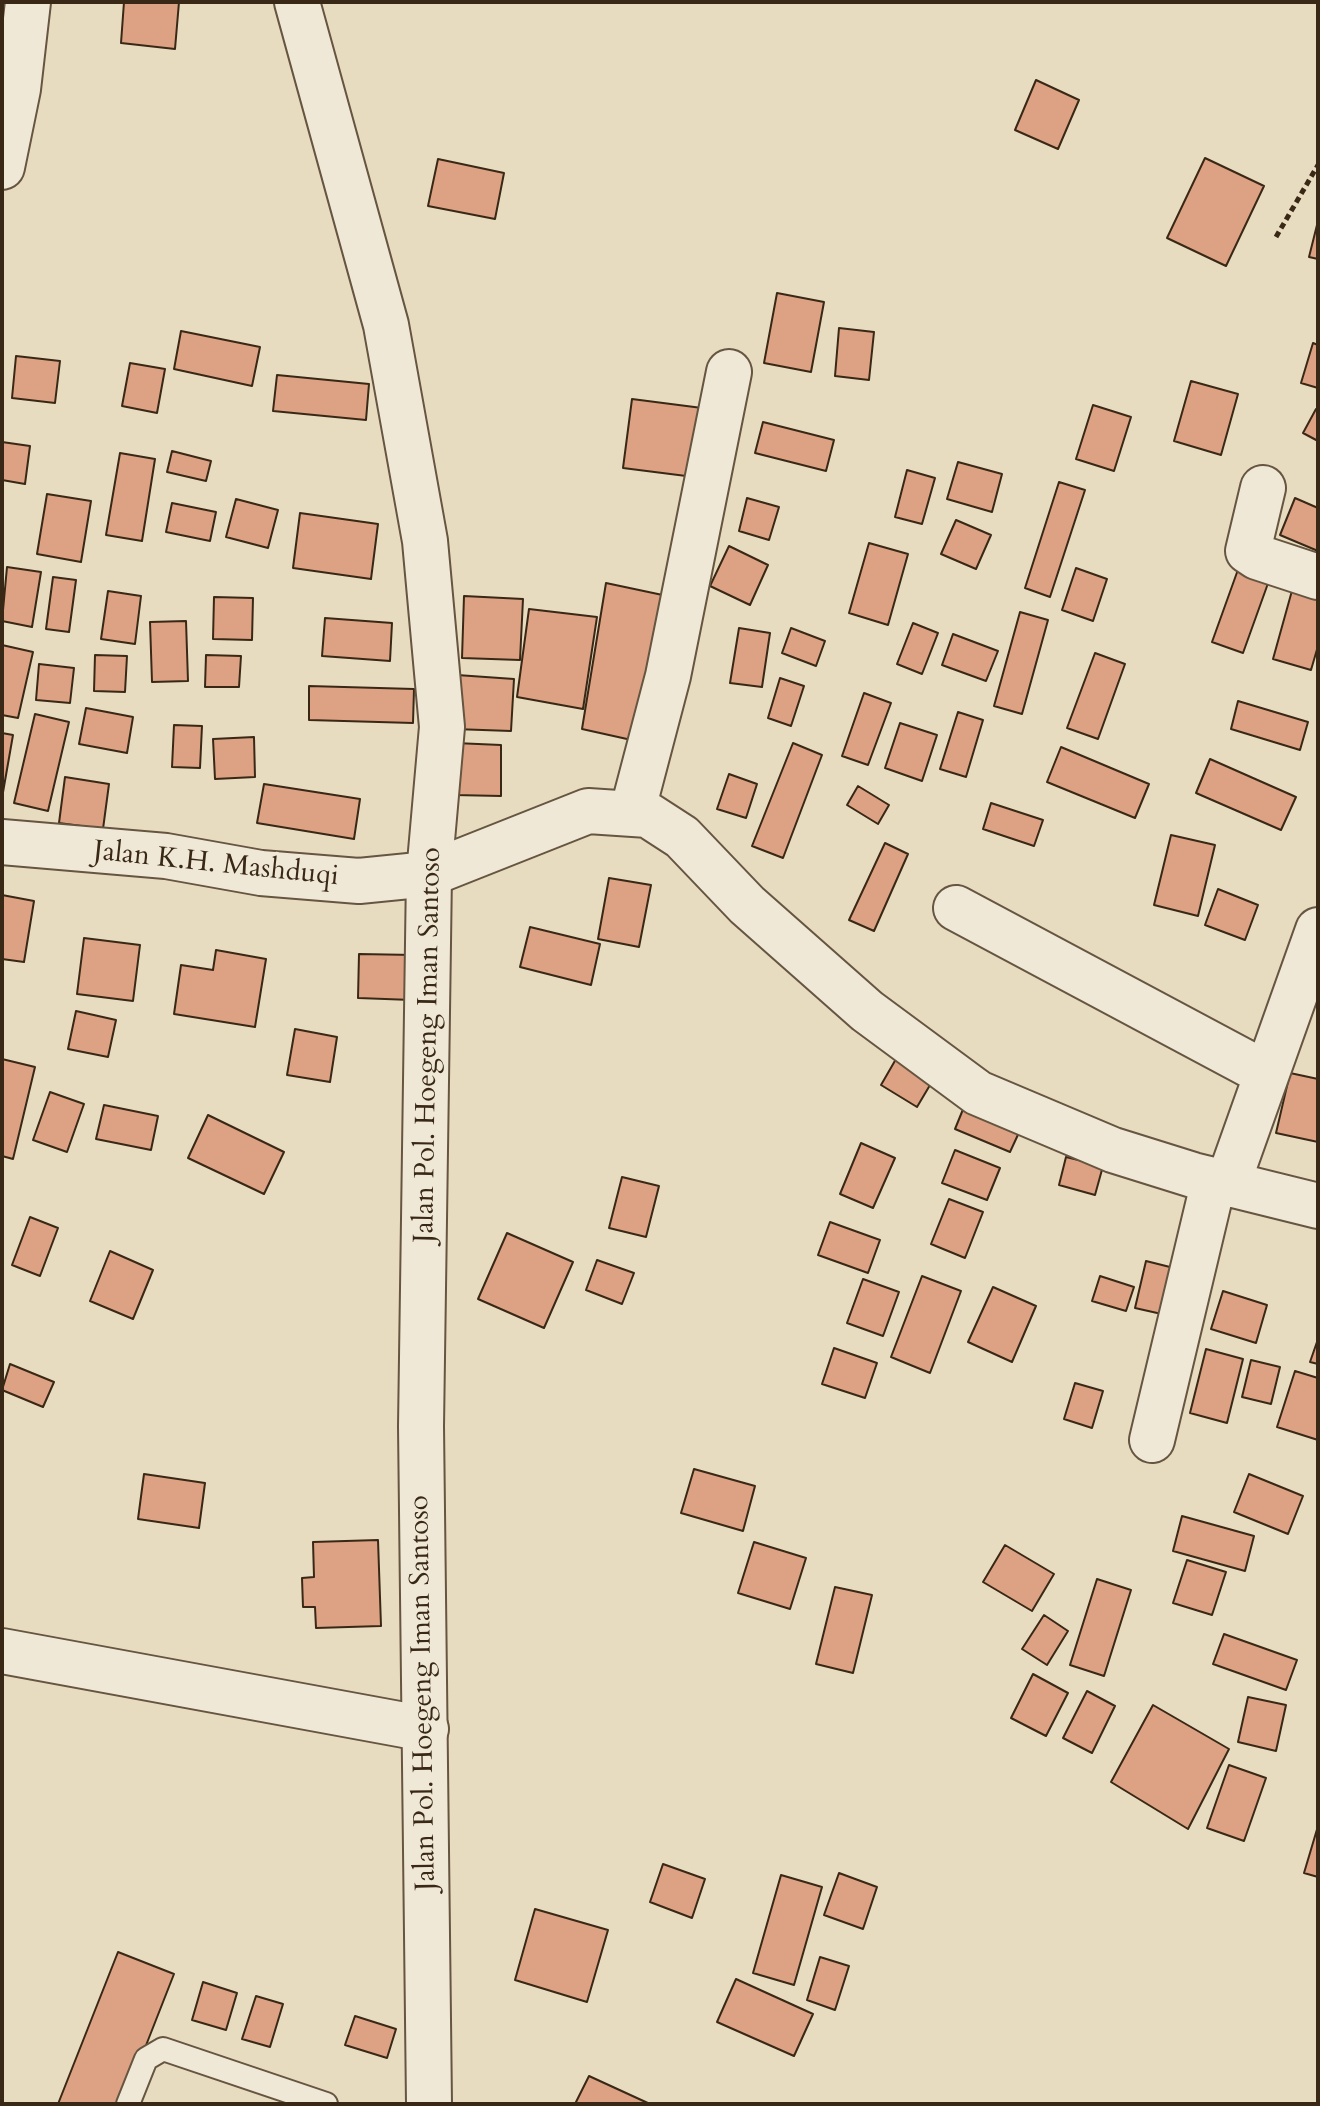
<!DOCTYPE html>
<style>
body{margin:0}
#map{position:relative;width:1320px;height:2106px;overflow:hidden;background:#e8dcc0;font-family:Cardo,serif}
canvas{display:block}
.frame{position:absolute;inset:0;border:4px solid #3a2816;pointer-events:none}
</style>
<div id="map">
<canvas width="1320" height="2106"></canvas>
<div class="frame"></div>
</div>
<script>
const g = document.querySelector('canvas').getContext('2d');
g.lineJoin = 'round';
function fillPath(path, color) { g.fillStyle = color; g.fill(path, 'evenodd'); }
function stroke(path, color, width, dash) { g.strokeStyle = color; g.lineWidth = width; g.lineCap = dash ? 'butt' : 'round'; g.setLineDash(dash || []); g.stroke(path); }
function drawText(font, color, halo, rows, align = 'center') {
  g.font = font + ' Cardo,serif'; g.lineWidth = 7; g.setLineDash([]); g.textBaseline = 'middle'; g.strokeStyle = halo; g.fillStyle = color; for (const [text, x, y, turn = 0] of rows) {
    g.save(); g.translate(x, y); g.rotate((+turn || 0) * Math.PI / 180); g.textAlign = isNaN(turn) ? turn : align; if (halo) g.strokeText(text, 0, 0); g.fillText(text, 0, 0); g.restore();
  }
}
const building = new Path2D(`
 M124,2H179L175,49L121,43Z
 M1036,80L1079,100L1058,149L1015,130Z
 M1205,158L1264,186L1226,266L1167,238Z
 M438,159L504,173L495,219L428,206Z
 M1318,221V259L1309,257Z
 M777,293L824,302L811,372L764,363Z
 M839,328L874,332L869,380L835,376Z
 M181,331L260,347L252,386L174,369Z
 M1313,343L1318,345V388L1301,383Z
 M16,356L60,361L55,403L12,398Z
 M130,363L165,369L157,413L122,406Z
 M277,375L369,384L366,420L273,411Z
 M1191,381L1238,394L1221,455L1174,441Z
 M632,399L702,408L694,477L623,468Z
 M1093,405L1131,417L1114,471L1076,459Z
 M1316,409L1318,411V441L1303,433Z
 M763,422L834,440L826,471L755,453Z
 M2,442L30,446L25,484L2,480Z
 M172,451L211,461L206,481L167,472Z
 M120,453L155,459L142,541L106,535Z
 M958,462L1002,474L992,512L947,499Z
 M907,470L935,478L922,524L895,517Z
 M1059,482L1085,490L1050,597L1025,588Z
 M47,494L91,501L81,562L37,554Z
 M747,498L779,507L769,540L739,531Z
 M1295,498L1318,508V551L1280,535Z
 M236,499L278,510L268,548L226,537Z
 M172,503L216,512L210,541L166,532Z
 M300,513L378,524L371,579L293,568Z
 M956,520L991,535L976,569L941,554Z
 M869,543L908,554L888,625L849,613Z
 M729,546L768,565L750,605L710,586Z
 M1240,564L1271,575L1243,653L1212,642Z
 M7,567L41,572L32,627L2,621Z
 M1076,568L1107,579L1093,621L1062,610Z
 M53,577L76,580L69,632L46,629Z
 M606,583L672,597L645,743L582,729Z
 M1293,587L1318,595V646L1311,670L1273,659Z
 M108,591L141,596L135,644L101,639Z
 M464,596L523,599L520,660L462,658Z
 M214,597L253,598L252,640L213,639Z
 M529,609L597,617L583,709L517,697Z
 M1020,612L1048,620L1022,714L994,706Z
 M325,618L392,623L390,661L322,656Z
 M186,621L188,681L152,682L150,622Z
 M913,623L938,633L922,674L897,664Z
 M739,628L770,633L762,687L730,683Z
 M791,628L825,641L816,666L782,653Z
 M953,634L998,651L986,681L942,665Z
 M2,645L33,652L18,718L2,715Z
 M1095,653L1125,664L1098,739L1067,728Z
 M95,655L127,656L125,692L94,691Z
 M206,655L241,656L239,687H205Z
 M39,664L74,668L70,703L36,700Z
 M457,675L514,679L511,731L454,729Z
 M780,678L804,686L791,726L768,718Z
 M309,686L414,689L413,723L309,720Z
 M864,693L891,703L868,765L842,756Z
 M1238,701L1308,722L1300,750L1231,729Z
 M86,708L133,717L127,753L79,744Z
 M958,712L983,720L966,777L940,769Z
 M35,714L69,722L48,811L14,803Z
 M900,723L937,735L922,781L885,768Z
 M174,725L202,726L200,768L172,767Z
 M2,733L13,735L2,798Z
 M254,737L255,777L215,779L213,739Z
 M455,743L501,745V796L454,795Z
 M793,743L822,755L783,858L752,846Z
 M1061,747L1149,784L1135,818L1047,782Z
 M1210,759L1296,797L1281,830L1196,793Z
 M729,774L757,784L746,818L717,809Z
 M65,777L109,784L103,829L59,823Z
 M264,784L360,799L354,839L257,823Z
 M858,786L889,805L878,824L847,805Z
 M991,803L1043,820L1034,846L983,829Z
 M1171,835L1215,845L1198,916L1154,905Z
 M885,843L908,854L874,931L849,920Z
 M609,878L651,885L639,947L598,939Z
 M1218,889L1258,905L1245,940L1205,925Z
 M2,895L34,901L24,962L2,959Z
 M530,927L600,944L591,985L520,967Z
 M84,938L140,945L133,1001L77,994Z
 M216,950L266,959L255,1027L174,1014L181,965L213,970Z
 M359,954L414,955L412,1000L358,998Z
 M76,1011L116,1020L108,1057L68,1049Z
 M295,1029L337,1037L330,1082L287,1075Z
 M2,1059L35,1067L13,1159L2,1156Z
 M896,1059L933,1080L917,1107L881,1085Z
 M1290,1073L1318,1079V1142L1276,1133Z
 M50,1092L84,1104L67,1152L33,1140Z
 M966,1102L1022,1126L1010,1152L955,1129Z
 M104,1105L158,1116L151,1150L96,1139Z
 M208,1115L284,1152L264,1194L188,1158Z
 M861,1143L895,1158L873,1208L840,1194Z
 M955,1150L1000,1168L987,1200L942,1183Z
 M1066,1157L1103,1166L1095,1195L1059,1185Z
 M622,1177L659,1186L646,1237L609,1228Z
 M949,1199L983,1212L965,1258L931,1244Z
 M30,1217L58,1228L40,1276L12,1265Z
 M830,1222L880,1240L868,1273L818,1255Z
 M507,1233L573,1262L544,1328L478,1299Z
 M110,1251L153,1270L133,1319L90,1301Z
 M597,1260L634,1273L622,1304L586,1290Z
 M1146,1261L1178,1269L1166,1315L1135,1308Z
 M922,1276L961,1291L930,1373L891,1357Z
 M1100,1276L1134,1287L1126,1311L1092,1301Z
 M863,1279L899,1292L883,1336L847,1323Z
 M993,1287L1036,1306L1012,1362L968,1342Z
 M1223,1291L1267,1305L1256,1343L1211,1329Z
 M1318,1339V1364L1310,1362Z
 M834,1348L877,1363L865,1398L822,1384Z
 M1206,1349L1243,1359L1227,1423L1190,1413Z
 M1251,1360L1280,1367L1271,1404L1242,1397Z
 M10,1364L54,1382L43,1407L2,1390Z
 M1295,1371L1318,1378V1440L1277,1427Z
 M1075,1383L1103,1391L1092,1428L1064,1419Z
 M694,1469L755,1486L743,1531L681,1513Z
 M144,1474L205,1483L199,1528L138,1519Z
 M1249,1474L1303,1496L1288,1534L1234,1512Z
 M1182,1516L1254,1536L1245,1571L1173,1551Z
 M378,1540L381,1626L316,1628L315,1607H303L302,1578L314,1577L313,1542Z
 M754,1542L806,1558L790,1609L738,1593Z
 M1005,1545L1054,1574L1032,1611L983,1582Z
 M1187,1560L1226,1572L1212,1615L1173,1603Z
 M1097,1579L1131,1590L1104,1676L1070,1665Z
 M835,1587L872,1595L853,1673L816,1664Z
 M1044,1615L1068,1631L1047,1665L1022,1649Z
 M1224,1634L1297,1660L1286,1690L1213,1664Z
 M1033,1674L1068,1693L1046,1736L1011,1718Z
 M1087,1691L1115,1706L1092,1753L1063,1738Z
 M1248,1697L1286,1705L1276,1751L1238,1742Z
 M1153,1705L1229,1749L1188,1829L1111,1782Z
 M1229,1765L1266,1778L1244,1841L1207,1828Z
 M1318,1826V1877L1304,1873Z
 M663,1864L705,1879L692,1918L650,1902Z
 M839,1873L877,1887L863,1929L824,1915Z
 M781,1875L822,1887L794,1985L753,1973Z
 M535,1909L608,1930L587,2002L515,1980Z
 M118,1952L174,1974L123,2104H58Z
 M820,1957L849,1966L835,2010L807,2000Z
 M736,1979L813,2014L794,2056L717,2022Z
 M203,1982L237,1993L226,2030L192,2020Z
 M256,1996L283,2004L270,2047L242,2039Z
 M355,2016L396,2029L387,2058L345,2045Z
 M589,2076L650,2104H575Z`);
const path = new Path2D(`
 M1276,237L1318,165`);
const service = new Path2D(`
 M128,2104L146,2059L163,2049L326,2104`);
const minor = new Path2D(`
 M2,167L18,89L28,2
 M1263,488L1248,551L1257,557L1318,577
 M632,813L668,676L729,372
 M2,842L166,856L261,873L359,881L429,874L588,811L648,815L682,837L747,905L867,1011L978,1093L1113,1150L1193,1175L1318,1206
 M956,908L1265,1073
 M1228,1183L1318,930
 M1152,1440L1214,1180
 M2,1651L426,1729`);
const tertiary = new Path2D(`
 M297,2L386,325L425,541L442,727L429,874L421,1426L429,2104`);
const streetNames = [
 ["Jalan K.H. Mashduqi",216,865,6],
 ["Jalan Pol. Hoegeng Iman Santoso",429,1045,-89],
 ["Jalan Pol. Hoegeng Iman Santoso",424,1693,-91]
];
fillPath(building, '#dca283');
stroke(building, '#3a2816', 2);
stroke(service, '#665540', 26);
stroke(minor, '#665540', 48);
stroke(tertiary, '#665540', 48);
stroke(path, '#3a2816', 5, [6, 4]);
stroke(service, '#f0e8d6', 22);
stroke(minor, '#f0e8d6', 44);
stroke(tertiary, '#f0e8d6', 44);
drawText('28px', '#3a2816', '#f0e8d6', streetNames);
</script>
